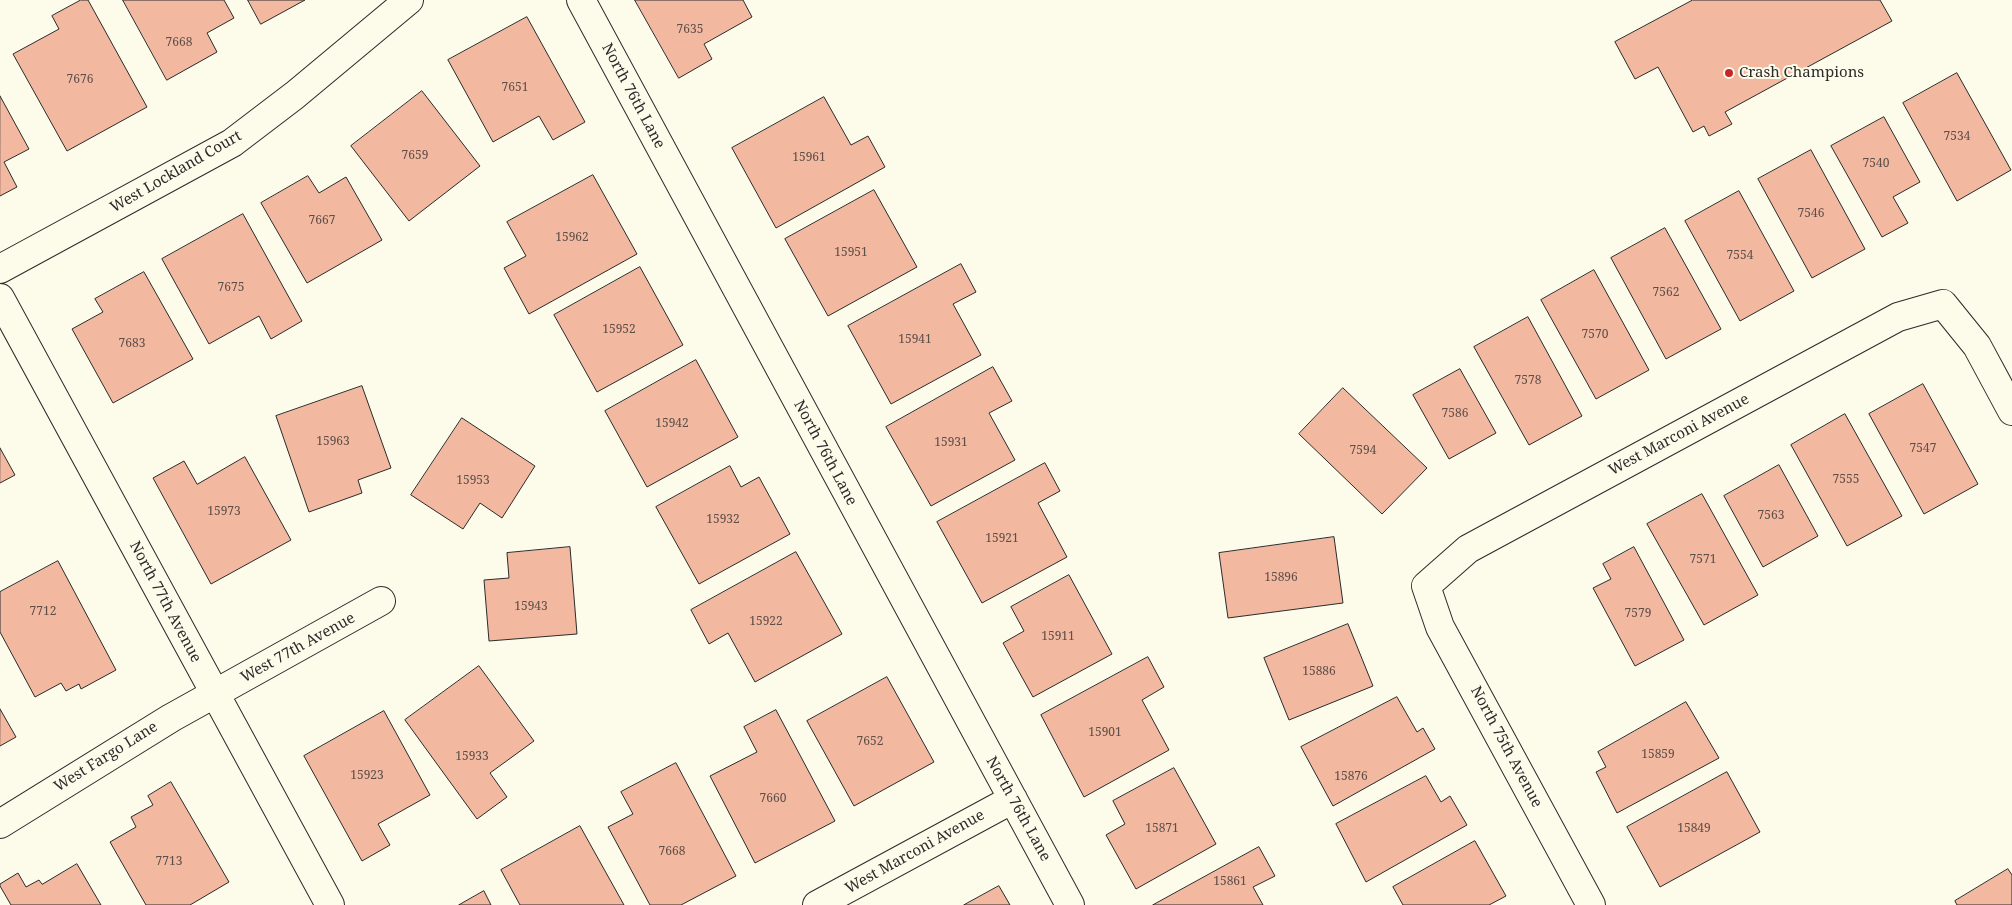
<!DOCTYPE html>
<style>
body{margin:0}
canvas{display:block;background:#fdfbea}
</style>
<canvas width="2012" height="905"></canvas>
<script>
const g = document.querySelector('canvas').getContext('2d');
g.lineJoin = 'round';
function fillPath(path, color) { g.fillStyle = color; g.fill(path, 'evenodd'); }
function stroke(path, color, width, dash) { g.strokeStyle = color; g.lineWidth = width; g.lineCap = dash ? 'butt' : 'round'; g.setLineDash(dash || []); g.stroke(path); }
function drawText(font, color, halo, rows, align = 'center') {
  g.font = font + ' "Noto Serif",serif'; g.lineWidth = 4; g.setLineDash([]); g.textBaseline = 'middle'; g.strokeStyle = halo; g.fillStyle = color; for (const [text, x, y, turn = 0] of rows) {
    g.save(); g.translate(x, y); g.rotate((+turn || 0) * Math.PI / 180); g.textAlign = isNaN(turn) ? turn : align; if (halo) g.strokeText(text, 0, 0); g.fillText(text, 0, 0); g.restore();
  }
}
const building = new Path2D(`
 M81,0H88L147,107L67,151L13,54L59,29L52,16Z
 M123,0H224L234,18L207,33L217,52L167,80Z
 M248,0H305L261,24Z
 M635,0H743L752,17L704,44L712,59L679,78Z
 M1693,0H1880L1892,21L1725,112L1732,124L1709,136L1704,126L1693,132L1658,67L1635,79L1615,42Z
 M527,17L585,122L553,140L539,116L493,142L448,60Z
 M1957,73L2011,170L1957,201L1903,103Z
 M422,91L480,166L409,221L351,146Z
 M0,96L29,149L4,162L17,187L0,196Z
 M824,97L851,145L868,136L885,167L776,228L732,148Z
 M1884,117L1920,182L1893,197L1908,223L1882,237L1831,146Z
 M1811,150L1865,249L1812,278L1758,179Z
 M593,175L637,254L529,314L504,268L526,256L507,222Z
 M308,176L319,193L346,177L382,240L307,283L261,203Z
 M874,190L917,267L828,316L785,239Z
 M1739,191L1794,291L1740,321L1685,221Z
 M243,214L302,321L271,339L259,316L209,344L162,259Z
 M1665,228L1721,329L1666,359L1611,258Z
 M961,264L976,292L953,304L981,355L891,404L848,326Z
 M640,267L683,345L597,392L554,315Z
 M1594,270L1649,370L1596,399L1541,300Z
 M144,272L193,359L113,403L72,329L103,312L95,299Z
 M1528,317L1582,416L1529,445L1474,347Z
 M696,360L738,437L647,487L605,411Z
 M993,367L1012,401L989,413L1015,460L931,506L886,427Z
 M1460,369L1496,433L1449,459L1413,395Z
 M1923,384L1978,484L1924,514L1869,414Z
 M362,386L391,468L358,480L362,493L309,512L276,416Z
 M1343,388L1427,468L1382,514L1299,434Z
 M1845,414L1902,516L1847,546L1791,445Z
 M462,418L535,466L502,518L480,503L463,529L411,495Z
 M0,448L15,475L0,483Z
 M245,457L291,540L211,584L153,478L184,461L197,484Z
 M1045,463L1060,491L1038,503L1067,557L982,603L937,522Z
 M1779,465L1818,536L1763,567L1724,496Z
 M730,466L741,487L759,477L790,534L699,584L656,507Z
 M1702,494L1758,595L1704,625L1647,524Z
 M1334,537L1343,603L1228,618L1219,553Z
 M570,547L577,634L489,641L484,580L509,578L507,553Z
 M1634,547L1684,640L1635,666L1593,588L1611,579L1603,564Z
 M796,552L842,634L755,682L728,633L709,644L691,610Z
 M58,561L116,670L81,689L79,684L66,691L61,683L35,697L0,632V592Z
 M1069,575L1112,654L1033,697L1003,643L1024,631L1011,607Z
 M1348,624L1373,686L1289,720L1264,658Z
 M1148,657L1164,687L1142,700L1169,750L1084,797L1041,715Z
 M479,666L534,741L490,773L507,797L477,819L405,720Z
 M887,677L934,762L854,806L807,721Z
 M1397,697L1417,732L1423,728L1435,749L1333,806L1301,747Z
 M1686,702L1719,758L1617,813L1596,772L1606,767L1598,752Z
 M0,709L16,737L0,746Z
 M776,710L835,821L755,863L710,776L757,752L744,727Z
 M384,711L430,795L378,824L390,845L362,861L304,756Z
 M676,763L736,876L681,905H650L608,827L633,814L621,792Z
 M1174,768L1216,844L1136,889L1106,835L1125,824L1113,801Z
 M1727,772L1760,832L1660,887L1627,827Z
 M1426,776L1441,802L1450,796L1467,825L1366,882L1336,824Z
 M171,782L229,882L190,905H146L110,842L136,827L131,817L153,805L148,796Z
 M580,826L624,905H520L501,870Z
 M1475,841L1506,896L1489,905H1403L1393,887Z
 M1259,847L1275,876L1253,887L1263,905H1153Z
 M77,864L101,905H11L0,886V884L18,873L26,887L39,880L42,884Z
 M2008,869L2012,875V905H1957L1955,901Z
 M999,886L1010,905H964Z
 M484,891L491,905H459Z`);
const street = new Path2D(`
 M581,0L1070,905
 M0,269L232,143L295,95L409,0
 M0,298L330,905
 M0,824L171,718L381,601
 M817,905L1013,799
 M1591,905L1440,627L1426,586L1468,549L1898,317L1943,304L1977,346L2012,411`);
const markers = [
 [1729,73,5,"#c62828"]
];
const numberNames = [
 ["7635",690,30],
 ["7668",179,43],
 ["7676",80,80],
 ["7651",515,88],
 ["7534",1957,137],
 ["7659",415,156],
 ["15961",809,158],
 ["7540",1876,164],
 ["7546",1811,214],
 ["7667",322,221],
 ["15962",572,238],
 ["15951",851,253],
 ["7554",1740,256],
 ["7675",231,288],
 ["7562",1666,293],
 ["15952",619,330],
 ["7570",1595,335],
 ["15941",915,340],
 ["7683",132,344],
 ["7578",1528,381],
 ["7586",1455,414],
 ["15942",672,424],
 ["15963",333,442],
 ["15931",951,443],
 ["7547",1923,449],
 ["7594",1363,451],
 ["7555",1846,480],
 ["15953",473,481],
 ["15973",224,512],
 ["7563",1771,516],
 ["15932",723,520],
 ["15921",1002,539],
 ["7571",1703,560],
 ["15896",1281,578],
 ["15943",531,607],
 ["7712",43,612],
 ["7579",1638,614],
 ["15922",766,622],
 ["15911",1058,637],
 ["15886",1319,672],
 ["15901",1105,733],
 ["7652",870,742],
 ["15859",1658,755],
 ["15933",472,757],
 ["15923",367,776],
 ["15876",1351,777],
 ["7660",773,799],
 ["15871",1162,829],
 ["15849",1694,829],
 ["7668",672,852],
 ["7713",169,862],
 ["15861",1230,882]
];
const poiNames = [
 ["Crash Champions",1739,73]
];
const streetNames = [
 ["North 76th Lane",633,96,62],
 ["West Lockland Court",176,172,-30],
 ["West Marconi Avenue",1679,435,-28],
 ["North 76th Lane",825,453,62],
 ["North 77th Avenue",165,602,62],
 ["West 77th Avenue",298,648,-29],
 ["North 75th Avenue",1506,747,62],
 ["West Fargo Lane",106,757,-32],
 ["North 76th Lane",1018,809,61],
 ["West Marconi Avenue",915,852,-29]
];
fillPath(building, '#f2b8a0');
stroke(building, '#2b2b2b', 1);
stroke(street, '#2b2b2b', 30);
stroke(street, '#fdfbea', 28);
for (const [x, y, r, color] of markers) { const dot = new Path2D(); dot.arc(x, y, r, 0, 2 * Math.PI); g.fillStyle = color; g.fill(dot); stroke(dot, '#fdfbea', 2); }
drawText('12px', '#5d4e48', null, numberNames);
drawText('15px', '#2b2b2b', '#fdfbea', poiNames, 'left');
drawText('15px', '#2b2b2b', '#fdfbea', streetNames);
</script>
